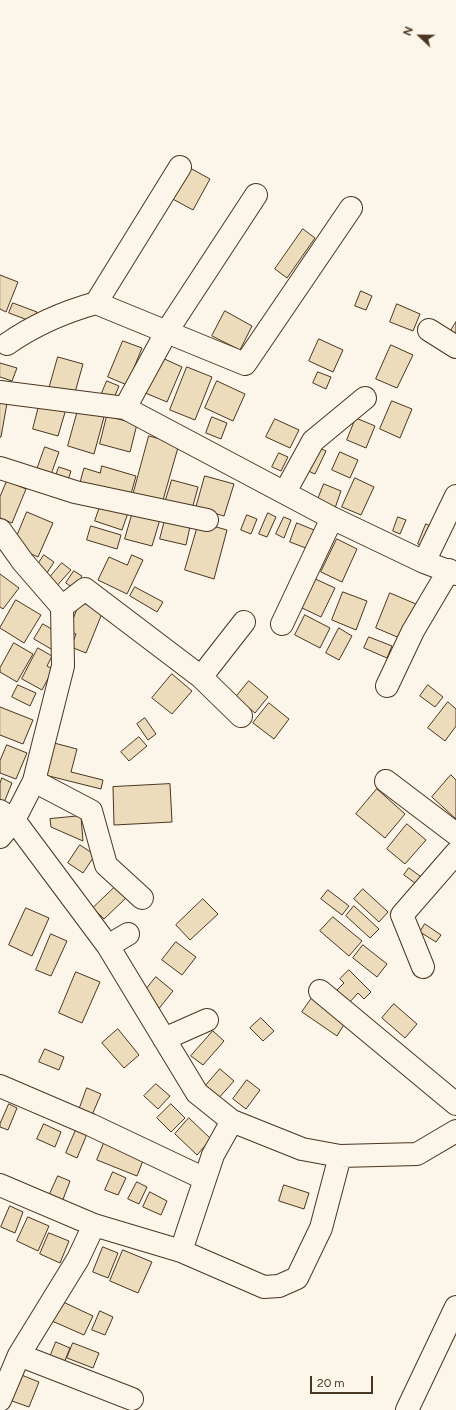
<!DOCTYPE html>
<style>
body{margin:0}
#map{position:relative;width:456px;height:1410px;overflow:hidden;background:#fbf6e9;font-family:Figtree,sans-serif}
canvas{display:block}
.north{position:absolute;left:400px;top:16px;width:40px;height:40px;-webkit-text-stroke:3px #fbf6e9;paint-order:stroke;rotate:292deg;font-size:11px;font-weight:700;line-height:16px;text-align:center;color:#4a3520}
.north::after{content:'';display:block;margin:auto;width:14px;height:18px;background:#4a3520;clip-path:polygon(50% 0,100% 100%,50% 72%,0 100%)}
.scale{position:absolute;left:310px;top:1376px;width:63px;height:18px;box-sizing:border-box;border:2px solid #4a3520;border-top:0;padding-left:5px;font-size:12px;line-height:14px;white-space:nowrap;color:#4a3520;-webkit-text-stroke:3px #fbf6e9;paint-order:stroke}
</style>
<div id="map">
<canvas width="456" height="1410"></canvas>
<div class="north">N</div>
<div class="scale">20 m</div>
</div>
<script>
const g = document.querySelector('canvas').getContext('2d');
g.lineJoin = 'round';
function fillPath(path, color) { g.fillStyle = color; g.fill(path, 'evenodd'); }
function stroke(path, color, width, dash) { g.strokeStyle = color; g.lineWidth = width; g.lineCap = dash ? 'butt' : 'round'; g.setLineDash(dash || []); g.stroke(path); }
const building = new Path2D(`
 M190,168L210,179L193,210L169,197Z
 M303,229L315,238L287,278L275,269Z
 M0,275L18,282L6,312L0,309Z
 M361,291L372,296L366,310L355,306Z
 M13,303L37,312L33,322L9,313Z
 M397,304L420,314L413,331L390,322Z
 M225,311L252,326L240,350L212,336Z
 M456,322V346L445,340Z
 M319,339L343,350L333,372L309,361Z
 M123,341L142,348L127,385L108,377Z
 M391,345L413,355L397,388L376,379Z
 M158,356L182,367L167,402L143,392Z
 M58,357L83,364L74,396L49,389Z
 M0,363L17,368L12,381L0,377Z
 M187,367L212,377L195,420L170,410Z
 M318,372L331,377L326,389L313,383Z
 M107,381L119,386L114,398L102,393Z
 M217,381L245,394L233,421L205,408Z
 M392,401L412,409L400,438L380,429Z
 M0,402L7,403L1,437H0Z
 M40,402L66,409L58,436L33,429Z
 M78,410L104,417L94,454L68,446Z
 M107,416L137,424L130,452L100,444Z
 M212,417L227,423L221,439L206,433Z
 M356,418L375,426L366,448L347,440Z
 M275,419L299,430L290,448L266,437Z
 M149,436L179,444L161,507L132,499Z
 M45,447L59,452L49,480L35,475Z
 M317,447L326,451L315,474L306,470Z
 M340,452L358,460L350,478L332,470Z
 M279,453L288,457L281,471L272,467Z
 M102,466L136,476L129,501L79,486L84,468L100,473Z
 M59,467L71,471L66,486L54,481Z
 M205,476L234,484L224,516L196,508Z
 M355,478L374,487L361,515L342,507Z
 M172,480L198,487L191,513L164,506Z
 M7,481L26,489L12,523L0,518V497Z
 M324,484L341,491L334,511L316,504Z
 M102,501L129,510L122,530L95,521Z
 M134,508L161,516L152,546L125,539Z
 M27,512L53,523L38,557L13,546Z
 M268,513L276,517L267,537L259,534Z
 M247,515L257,519L251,534L241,530Z
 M166,516L191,522L186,545L160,539Z
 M284,517L291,520L284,538L276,534Z
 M398,517L406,520L400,534L393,531Z
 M199,522L227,530L214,579L185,570Z
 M297,523L319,532L311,550L290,542Z
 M426,524L435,528L426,548L418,544Z
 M91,526L121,535L117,549L87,540Z
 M337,539L357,549L342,582L321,572Z
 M44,555L54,562L43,579L33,572Z
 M132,555L143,560L127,594L98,580L109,557L127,565Z
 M62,563L71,570L53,590L45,583Z
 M74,571L82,576L74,589L66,583Z
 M0,574L19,588L3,609L0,607Z
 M311,577L335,588L321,617L298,606Z
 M135,587L163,602L157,612L130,596Z
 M343,592L367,601L356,630L332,620Z
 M390,593L416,604L402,639L376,628Z
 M16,600L41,615L24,643L0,628Z
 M80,602L103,611L86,653L71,647L76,634L69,631Z
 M305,615L330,628L320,648L295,635Z
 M43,624L60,634L51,649L34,639Z
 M339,628L352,636L339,660L326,653Z
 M369,637L392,646L387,658L364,648Z
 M14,643L33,654L17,682L0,672V668Z
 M38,648L52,656L47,666L53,669L42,690L22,679Z
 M172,674L192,691L172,714L152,698Z
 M249,681L268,697L255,713L236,697Z
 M18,685L36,693L30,706L12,697Z
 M428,685L443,697L435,707L420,696Z
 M448,702L456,709V726L445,741L428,728Z
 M269,703L289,719L274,739L253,723Z
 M0,707L33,720L23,744L0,735Z
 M145,718L156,734L148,740L137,724Z
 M139,737L147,746L129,761L121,752Z
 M54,743L77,749L71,772L103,780L101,789L45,775Z
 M7,745L27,753L16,779L0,773V761Z
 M451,775L456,780V819L432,797Z
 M2,778L12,783L3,805L0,804V784Z
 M170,784L172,822L114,825L113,787Z
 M377,789L405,814L385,838L356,814Z
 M81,816L83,841L51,827L50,819Z
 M407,824L426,840L405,864L387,849Z
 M80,845L95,855L83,873L68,863Z
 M409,868L424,879L419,886L404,875Z
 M116,886L127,897L104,919L93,908Z
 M363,889L388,912L379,922L354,899Z
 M328,890L349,906L342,915L321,899Z
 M203,899L218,914L190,940L176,925Z
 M354,906L379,929L370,938L346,916Z
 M26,908L49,918L32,956L9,945Z
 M333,917L362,941L349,956L320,931Z
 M425,924L441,935L436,942L420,932Z
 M51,934L67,941L51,976L36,970Z
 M176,942L196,957L182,975L162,960Z
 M363,945L387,964L377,977L353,958Z
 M349,970L371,992L364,999L358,993L349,1003L337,990L344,983L340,979Z
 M76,972L100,982L82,1023L59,1013Z
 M156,977L173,991L157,1011L140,997Z
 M314,995L348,1018L337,1036L302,1012Z
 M394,1004L417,1024L405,1038L382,1018Z
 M261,1018L274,1031L263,1041L250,1028Z
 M118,1029L139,1055L124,1068L102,1043Z
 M213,1031L224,1041L203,1065L191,1056Z
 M45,1049L64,1057L59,1070L39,1062Z
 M220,1069L234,1081L216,1101L202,1090Z
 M247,1080L260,1090L246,1109L233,1099Z
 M156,1084L170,1096L158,1109L144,1096Z
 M87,1088L101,1094L92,1115L79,1110Z
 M9,1104L17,1108L8,1130L0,1127V1124Z
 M171,1104L185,1118L171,1132L157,1118Z
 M189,1118L211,1139L197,1155L175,1134Z
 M44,1124L61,1132L55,1147L37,1139Z
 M76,1130L87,1134L77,1158L66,1153Z
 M104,1143L144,1158L137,1176L97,1160Z
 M113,1172L126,1178L118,1195L105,1190Z
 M58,1176L70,1181L62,1202L49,1196Z
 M137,1182L147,1187L139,1204L128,1199Z
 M284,1185L309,1193L304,1209L279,1201Z
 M150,1192L167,1201L161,1215L143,1207Z
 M10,1206L23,1212L15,1233L1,1227Z
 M28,1217L49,1226L38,1251L17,1241Z
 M49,1233L69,1241L60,1263L40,1254Z
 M103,1247L118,1253L108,1278L93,1272Z
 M123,1250L152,1262L138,1293L110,1281Z
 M61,1301L93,1316L84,1335L52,1321Z
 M100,1311L113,1317L105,1335L92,1330Z
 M56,1342L70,1348L64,1363L50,1357Z
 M73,1343L99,1353L93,1368L67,1358Z
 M19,1374L39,1382L29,1407L9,1400Z`);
const minor = new Path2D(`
 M180,167L96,303L245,364L351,208
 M429,330L456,347
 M7,344C34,325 64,312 96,303
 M0,392L125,408L332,518L424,562L456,574
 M125,408L167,331L256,195
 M0,468L75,492L207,520
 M285,492L313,441L365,398
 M0,530L23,562L62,607L63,666L34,781L14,820L0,837
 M424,562L456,496
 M62,607L85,589L201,677L241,716
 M282,624L332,518
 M201,677L244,622
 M387,686L413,631L449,570
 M34,781L91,811L106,865L142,898
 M386,781L456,834
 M0,811L14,820L108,946L197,1093L232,1121L302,1149L340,1156L417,1154L456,1131
 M108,946L128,934
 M423,967L402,915L456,853
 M320,991L456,1104
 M164,1039L207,1020
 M0,1086L91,1125L205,1179
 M0,1185L94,1225L181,1251L264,1287L279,1286L297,1278L321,1228L340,1156
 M94,1225L78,1259L19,1355L132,1399
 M181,1251L213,1155L232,1121
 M0,1400L19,1355
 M407,1410L456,1307`);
fillPath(building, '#ecdcbc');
stroke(building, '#4a3520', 1);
stroke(minor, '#4a3520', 24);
stroke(minor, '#fbf6e9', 22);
</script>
